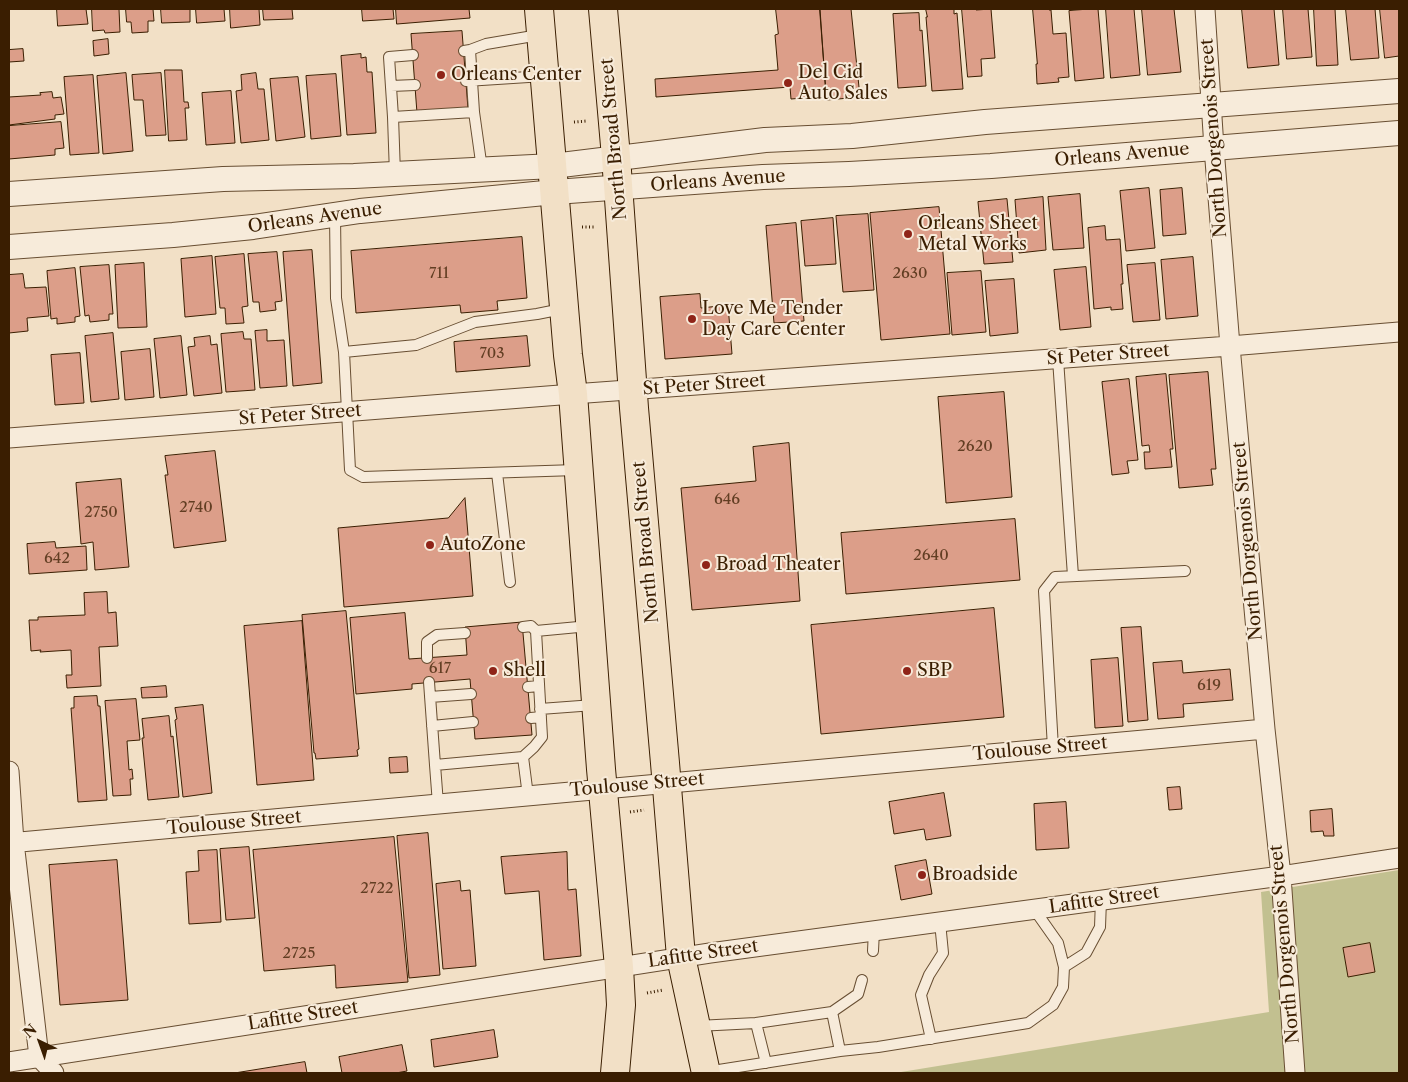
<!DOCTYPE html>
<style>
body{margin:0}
#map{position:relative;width:1408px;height:1082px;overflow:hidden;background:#f2e0c6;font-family:"Libre Caslon Text",serif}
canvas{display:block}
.frame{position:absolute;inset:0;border:10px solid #3a1e01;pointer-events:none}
.north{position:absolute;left:15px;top:1017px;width:50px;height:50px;-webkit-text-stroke:4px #f7ebda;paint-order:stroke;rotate:318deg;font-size:14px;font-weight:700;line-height:20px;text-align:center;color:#3a1e01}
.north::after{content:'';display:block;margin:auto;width:18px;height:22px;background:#3a1e01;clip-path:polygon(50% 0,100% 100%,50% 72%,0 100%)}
</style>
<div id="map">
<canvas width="1408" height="1082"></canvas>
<div class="frame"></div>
<div class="north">N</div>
</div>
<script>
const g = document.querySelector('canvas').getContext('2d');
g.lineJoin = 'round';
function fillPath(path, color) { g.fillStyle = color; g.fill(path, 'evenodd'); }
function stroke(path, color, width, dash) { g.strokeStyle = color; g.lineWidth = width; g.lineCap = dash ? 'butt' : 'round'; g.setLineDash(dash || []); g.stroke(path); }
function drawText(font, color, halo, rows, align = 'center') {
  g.font = font + ' "Libre Caslon Text",serif'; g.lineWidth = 4; g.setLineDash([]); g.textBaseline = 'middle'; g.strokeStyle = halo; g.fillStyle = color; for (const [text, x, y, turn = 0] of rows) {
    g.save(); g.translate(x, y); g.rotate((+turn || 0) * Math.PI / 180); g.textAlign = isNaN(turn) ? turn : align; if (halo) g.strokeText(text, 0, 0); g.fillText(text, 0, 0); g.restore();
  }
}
const green = new Path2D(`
 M1399,870V1073H895L1269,1012L1261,892Z`);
const building = new Path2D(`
 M57,9H86L88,24L58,26Z
 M92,9H119L120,32L105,33L104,30L93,31Z
 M126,9H153L154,21H148V32L132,33L131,22H127Z
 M161,9H190V22L162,23Z
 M196,9H224L225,21L197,23Z
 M230,9H259L260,25L231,28Z
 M263,9H292L293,19L264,20Z
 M362,9H393L394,19L363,21Z
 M396,9H469L470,18L397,24Z
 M776,9H820L826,96L791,99L790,87L656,97L655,79L778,70L775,35L778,34Z
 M820,9H851L860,97L827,100Z
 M926,9H954V14L957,13L963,89L932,91L926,17H927Z
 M962,9H976V10L991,9L995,58L981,59L982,76L968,77Z
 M1033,9H1049V10H1051L1053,34L1066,33L1069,77L1058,78L1059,82L1037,84L1036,64H1037Z
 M1089,9H1098L1104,78L1075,81L1069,11Z
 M1106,9H1134L1140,75L1111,78Z
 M1142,9H1174L1181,72L1148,75Z
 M1242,9H1274L1279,65L1248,68Z
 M1283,9H1308L1312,57L1287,59Z
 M1314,9H1335L1338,65L1317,66Z
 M1346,9H1375L1379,58L1351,60Z
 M1380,9H1399V56L1385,58Z
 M919,13L920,31L922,30L926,86L898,88L893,14Z
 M462,31L468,109L417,113L411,34Z
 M108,39L109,54L94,56L93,41Z
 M23,49L24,61L9,62V50Z
 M361,54V58L366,57L367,72H372L376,133L347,135L341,56Z
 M165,70H182L184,102H188L189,108H185L187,140L169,141Z
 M126,73L133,151L103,154L97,76Z
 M161,73L166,135L146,136L143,100H134L132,75Z
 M256,73L258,89H264L269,140L241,143L236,91L242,90L241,75Z
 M336,74L341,136L311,139L306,76Z
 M93,75L99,153L70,155L64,77Z
 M298,77L305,137L276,141L270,79Z
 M231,91L235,143L206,145L202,93Z
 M52,92L53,98L61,97L64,114L55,115V119L9,125V97L41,95L40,93Z
 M61,122L64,148L55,149V155L9,159V126Z
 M1149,188L1155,248L1126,251L1120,191Z
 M1182,188L1186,234L1163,236L1160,190Z
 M1080,194L1084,248L1053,250L1048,197Z
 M1043,197L1046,250L1019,253L1015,200Z
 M1007,199L1013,262L984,264L978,202Z
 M939,207L950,334L881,340L870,213Z
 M868,214L874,290L843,292L836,216Z
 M833,218L836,264L805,266L801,221Z
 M796,223L804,321L774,323L766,226Z
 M1105,226L1106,240L1120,239L1123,284H1121L1123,309L1111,310V307L1094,309L1088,228Z
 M522,237L527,298L497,301L498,310L461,313L460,305L356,313L351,251Z
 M312,250L322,383L293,386L283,252Z
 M277,252L282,301L275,302L276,310L260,312L259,302H253L248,254Z
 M244,254L248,306L242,307L244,323L226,324L225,308H220L215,257Z
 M212,256L216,314L185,317L181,259Z
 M1193,257L1198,316L1166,319L1161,260Z
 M144,263L147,327L118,328L115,265Z
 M1155,263L1160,320L1133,322L1127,265Z
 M109,265L113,314H109V320L90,322L89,315L85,316L80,267Z
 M1086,267L1091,327L1060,330L1054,270Z
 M75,268L80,316L75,317V322L57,324V318L51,319L47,271Z
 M981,271L986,332L952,335L947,273Z
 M23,274L25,288L46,287L49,316L27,318L28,331L9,333V275Z
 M1014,279L1018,333L990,336L985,281Z
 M700,294L701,308L728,305L732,354L665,359L660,297Z
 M267,330V341L284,340L287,386L260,388L255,331Z
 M243,332L244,339H251L255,390L226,392L221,334Z
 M113,333L119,399L91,402L85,336Z
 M181,336L187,395L160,398L154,339Z
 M210,336L211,345L217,344L222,393L194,396L188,347L195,346L194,338Z
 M527,336L530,366L456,372L454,342Z
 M150,349L154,397L125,400L121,352Z
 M80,353L84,403L55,405L51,355Z
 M1208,372L1216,469H1211L1213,485L1179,488L1169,375Z
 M1166,374L1173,449H1170L1172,467L1145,469L1144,452H1150L1149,445L1142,446L1136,377Z
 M1129,379L1138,460L1127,461L1129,473L1112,475L1102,382Z
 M1004,392L1012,497L946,503L938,397Z
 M789,443L800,601L692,610L681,488L756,481L753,447Z
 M215,451L226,541L174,548L165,475H168L165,456Z
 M121,479L129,567L95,570L93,542L81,544L76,483Z
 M465,498L473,596L344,607L338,528L448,518Z
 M1015,519L1020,580L846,594L841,533Z
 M55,542L56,548L86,546L87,570L29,574L27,544Z
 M107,592L108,613L116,612L118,646L99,647L101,686L67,688L66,675H72L71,650L40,652L41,650L31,651L29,620H38V617L85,615L84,593Z
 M994,608L1004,717L821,734L811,625Z
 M346,611L359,749L357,750L358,756L316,759L315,753H314L302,615Z
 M405,613L409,659L467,655L465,627L522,622L532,735L475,739L470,679L412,684V689L356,694L350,618Z
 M302,621L314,780L257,785L244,626Z
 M1141,627L1148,720L1128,722L1121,628Z
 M1118,658L1123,726L1095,728L1091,660Z
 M1182,661L1183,673L1230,669L1233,700L1183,704L1184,717L1158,719L1153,663Z
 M166,686L167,697L142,698L141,688Z
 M97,696L98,706H100L107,800L78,802L71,708H74V697Z
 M136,699L140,740L127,741L129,770L132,769L133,779H130L131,795L113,796L105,701Z
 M203,705L212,793L183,797L175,720L177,719L175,708Z
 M169,716L171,737L173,736L179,797L148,800L142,738H144L142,719Z
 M407,757L408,772L390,773L389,758Z
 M1180,787L1182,809L1169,810L1167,788Z
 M944,793L951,836L926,840L924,829L894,834L889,802Z
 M1066,802L1069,848L1036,850L1034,804Z
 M1332,809L1334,836H1324L1323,831L1311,832L1310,811Z
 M428,833L440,975L409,978L397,836Z
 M394,837L408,982L336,988L335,965L264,971L253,850Z
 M249,847L255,918L226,920L220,849Z
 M217,850L221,922L189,924L186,872L199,871L198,851Z
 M567,852L568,890L576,889L581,956L544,960L539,891L505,894L501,857Z
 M117,860L128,1000L60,1005L49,865Z
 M926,860L932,894L901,900L895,866Z
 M460,881L461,891L470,890L476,966L443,969L436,884Z
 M1370,943L1375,972L1348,977L1343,948Z
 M494,1030L498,1057L434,1067L431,1040Z
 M402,1045L407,1071L396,1073H342L339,1057Z
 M305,1062L307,1073H235Z`);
const path = new Path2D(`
 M574,122L587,121
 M582,227H594
 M630,812L644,810
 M647,993L663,990`);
const service = new Path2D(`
 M470,50L486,44L539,35
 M466,81L544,76
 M391,86L415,85
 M474,112L482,169
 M393,117L474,112L470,50L464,51
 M395,174L393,117L389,57L413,55
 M335,215L336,298L344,352L350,470L363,477L576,470
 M344,352L416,345L475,322L537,314L562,309
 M1058,359L1073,576
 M497,473L510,582
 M523,627L531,626L536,631
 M427,658V642L437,635L465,633
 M429,682L435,765
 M528,687L539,686
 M430,697L471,694
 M540,709L594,705
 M531,718L541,717
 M432,726L473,722
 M1053,748L1044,591L1055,577L1185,571
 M528,796L523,757L534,747L542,737L536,631L589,626
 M438,804L435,765L523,757
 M873,951L874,930
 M1064,967L1086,953L1100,927L1101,900
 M756,1023L832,1012
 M697,1026L756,1023L766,1063
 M931,1039L921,995L929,975L943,953L940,922
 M840,1051L832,1012L858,994L862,980
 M706,1072L840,1051L878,1047L1028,1023L1053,1005L1063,987L1064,967L1058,943L1034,909`);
const minor = new Path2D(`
 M1205,9L1214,148L1230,346L1265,729L1281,876L1295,1073
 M9,438L573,394L1230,346L1399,332
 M9,771L14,842L39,1057L54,1073
 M9,843L1265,729
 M9,1062L710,953L1281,876L1399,858`);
const tertiary = new Path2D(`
 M9,194L223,179L354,176L553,166L765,140L852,136L985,122L1399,91
 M9,247L173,235L253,227L360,211L555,192L763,177L849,174L991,166L1399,133`);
const primary = new Path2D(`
 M539,9L568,355L573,394L601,769L619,967L621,1005L615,1073
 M603,9L616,157L634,408L665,763L681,957L706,1073`);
const markers = [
 [441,75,5,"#8f2418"],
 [788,83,5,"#8f2418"],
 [908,234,5,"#8f2418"],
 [692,319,5,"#8f2418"],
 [430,545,5,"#8f2418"],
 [706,565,5,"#8f2418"],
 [493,671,5,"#8f2418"],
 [907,671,5,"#8f2418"],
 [922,875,5,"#8f2418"]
];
const numberNames = [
 ["711",439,274],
 ["2630",910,274],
 ["703",492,354],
 ["2620",975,447],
 ["646",727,500],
 ["2740",196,508],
 ["2750",101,513],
 ["2640",931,556],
 ["642",57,559],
 ["617",440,669],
 ["619",1209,686],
 ["2722",377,889],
 ["2725",299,954]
];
const poiNames = [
 ["Del Cid",798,73],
 ["Auto Sales",798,94],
 ["Orleans Center",451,75],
 ["Orleans Sheet",918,224],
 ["Metal Works",918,245],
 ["Love Me Tender",702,309],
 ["Day Care Center",702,330],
 ["AutoZone",440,545],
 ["Broad Theater",716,565],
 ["Shell",503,671],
 ["SBP",917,671],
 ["Broadside",932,875]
];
const streetNames = [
 ["North Dorgenois Street",1214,138,-94],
 ["North Broad Street",614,139,-95],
 ["Orleans Avenue",1122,155,-5],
 ["Orleans Avenue",718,181,-4],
 ["Orleans Avenue",315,218,-8],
 ["St Peter Street",1108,355,-4],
 ["St Peter Street",704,385,-4],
 ["St Peter Street",300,415,-4],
 ["North Dorgenois Street",1248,541,-95],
 ["North Broad Street",646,542,-95],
 ["Toulouse Street",1040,749,-5],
 ["Toulouse Street",637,785,-5],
 ["Toulouse Street",234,823,-5],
 ["Lafitte Street",1104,900,-8],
 ["North Dorgenois Street",1285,944,-95],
 ["Lafitte Street",703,954,-8],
 ["Lafitte Street",303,1016,-9]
];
fillPath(green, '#c2c090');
fillPath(building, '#dc9e89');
stroke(building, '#3a1e01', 1);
stroke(service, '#684e32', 12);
stroke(minor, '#684e32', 21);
stroke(tertiary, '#684e32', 26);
stroke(primary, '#3a1e01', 30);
stroke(path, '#3a1e01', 3, [1, 2.5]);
stroke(service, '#f7ebda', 10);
stroke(minor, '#f7ebda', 19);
stroke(tertiary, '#f7ebda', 24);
stroke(primary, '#f2e0c6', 28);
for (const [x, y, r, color] of markers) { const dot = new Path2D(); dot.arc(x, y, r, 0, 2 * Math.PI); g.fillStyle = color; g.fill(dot); stroke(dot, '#f7ebda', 2); }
drawText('15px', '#623e23', null, numberNames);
drawText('18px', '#3a1e01', '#f7ebda', poiNames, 'left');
drawText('18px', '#3a1e01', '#f7ebda', streetNames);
</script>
